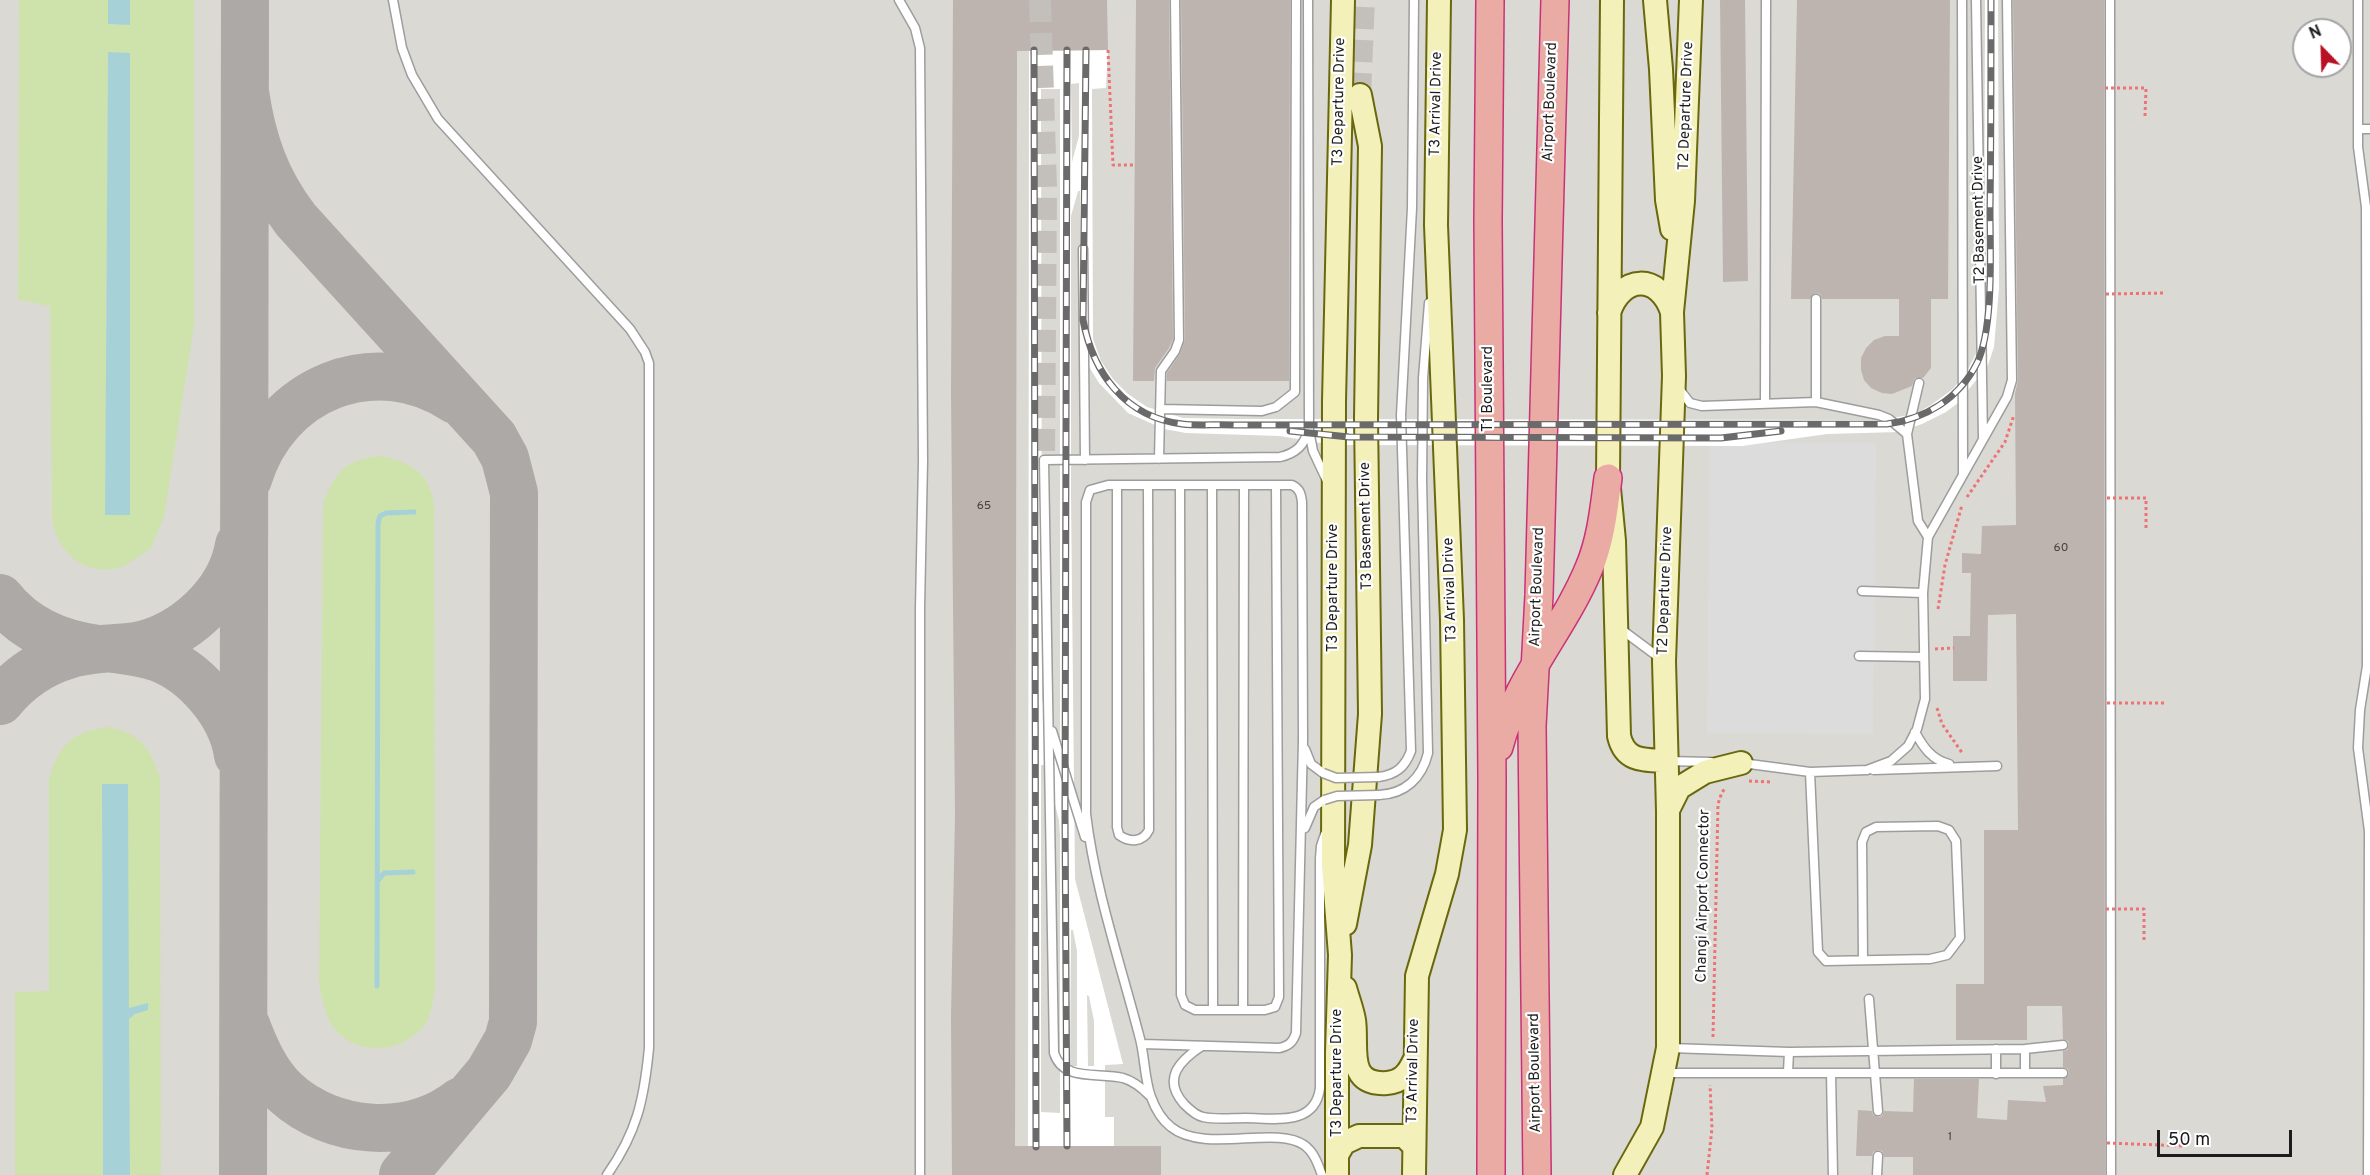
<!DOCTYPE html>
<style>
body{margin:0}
#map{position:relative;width:2370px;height:1175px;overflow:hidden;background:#ede8e3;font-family:Overpass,sans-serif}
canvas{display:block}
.north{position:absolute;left:2292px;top:18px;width:60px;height:60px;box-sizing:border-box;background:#fff;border:2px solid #a4a4a4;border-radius:50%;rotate:337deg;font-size:16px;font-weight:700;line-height:24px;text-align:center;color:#1c1c1c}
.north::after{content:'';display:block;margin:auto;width:21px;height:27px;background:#b91024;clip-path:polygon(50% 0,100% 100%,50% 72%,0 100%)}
.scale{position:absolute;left:2157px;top:1130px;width:135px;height:27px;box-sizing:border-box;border:3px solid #1c1c1c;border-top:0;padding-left:8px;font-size:18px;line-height:21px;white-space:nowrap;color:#1c1c1c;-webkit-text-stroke:4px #fff;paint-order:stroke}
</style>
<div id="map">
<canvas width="2370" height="1175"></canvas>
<div class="north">N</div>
<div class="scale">50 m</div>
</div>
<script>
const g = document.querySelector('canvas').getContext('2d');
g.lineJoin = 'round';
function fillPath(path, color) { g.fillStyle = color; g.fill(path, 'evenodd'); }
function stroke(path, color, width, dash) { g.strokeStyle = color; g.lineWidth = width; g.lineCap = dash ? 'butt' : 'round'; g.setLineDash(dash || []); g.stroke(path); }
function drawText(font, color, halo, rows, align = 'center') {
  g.font = font + ' Overpass,sans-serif'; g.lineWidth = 4.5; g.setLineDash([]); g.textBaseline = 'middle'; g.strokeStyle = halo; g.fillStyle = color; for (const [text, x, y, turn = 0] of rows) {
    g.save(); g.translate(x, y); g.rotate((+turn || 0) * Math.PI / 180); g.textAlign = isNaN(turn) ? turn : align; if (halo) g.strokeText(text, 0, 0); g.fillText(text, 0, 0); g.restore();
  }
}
const airport = new Path2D(`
 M0,0H2370V1175H0ZM2304,30H2340V66H2304Z`);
const grass = new Path2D(`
 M19,0H108V24L130,25V0H194V326L164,517L151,548L123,567L106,570L88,567L75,560L64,549L57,537L52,521L50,306L18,300ZM108,53H130V515H105Z
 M378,456C410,461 426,470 434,502L435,989C433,999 432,1012 427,1021C410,1049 368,1058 342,1036C326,1024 322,1000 319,982L323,504C335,472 344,461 378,456Z
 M110,727C142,735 150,748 160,777L161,1175H130L129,1019L135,1014L148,1010V1003L129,1008L102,785L103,1175H15V992L49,991V779C58,744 75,730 110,727Z`);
const parking = new Path2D(`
 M1710,442L1876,443L1873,734L1707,733Z`);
const water = new Path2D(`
 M108,0H130V25L108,24Z
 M108,52L130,53V515H105Z
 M102,784H128L129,1008L148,1003V1010L135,1014L129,1019L130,1175H103Z`);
const pier = new Path2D(`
 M1985,0H1998L1999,288L1994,347L1988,365L1958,403L1946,412L1922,424L1899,432L1827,434L1742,446L1347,445L1327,444L1280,436L1186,433L1164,429L1128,413L1099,383L1088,365L1080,341V191H1078L1071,216V496L1075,879L1123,1064L1105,1065V1117H1114V1146L1028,1147L1029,51L1108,50L1106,88L1092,89L1093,339L1101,361L1113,379L1128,394L1147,407L1183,418L1239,419L1881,420L1915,414L1931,405L1953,389L1967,371L1977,352L1984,325ZM1079,83V136L1072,162L1071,84ZM1041,89H1060V766H1057L1042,699ZM1041,765H1045L1059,820L1060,836V1113L1041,1112ZM1071,930H1073L1077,951V1066L1070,1067ZM1087,995L1089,996L1094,1021V1066H1088Z`);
const stream = new Path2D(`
 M377,882L384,873L413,872
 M377,986L378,523L380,516L386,513L414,512`);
const taxiway = new Path2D(`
 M245,92C252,141 266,181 296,220L494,438L505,458L514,493L513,1022L508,1040L489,1073L403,1175
 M248,479C275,388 375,347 455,400
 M0,598C24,629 60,644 98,649
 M114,649C128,651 143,653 156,657C195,671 232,713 238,755
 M0,701C18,679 41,663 68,655C89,648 114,649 136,646C184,637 231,594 239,545
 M246,1025C255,1049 266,1074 285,1092C332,1135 410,1141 461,1101
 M243,1175L245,0`);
const building = new Path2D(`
 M953,0H1107L1108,50L1017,51L1015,1146H1161V1175H952L951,1016L955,815L951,394Z
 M1136,0H1169L1173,339L1169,348L1155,368L1154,381H1133Z
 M1181,0H1290L1289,381H1167V373L1180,354L1185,340Z
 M1720,0H1745L1748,281L1723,282Z
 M1797,0H1950L1948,299H1931V368L1923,378H1915L1912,386L1892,394L1882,393L1871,388L1864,380L1861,370V358L1866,348L1874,340L1885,336H1899V299H1822L1820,294L1815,293L1810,299H1791Z
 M2013,0H2104L2105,1175H1913V1157H1884L1882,1151L1878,1150L1873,1152L1872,1156H1856L1858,1110L1872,1111L1873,1115L1878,1117L1882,1116L1884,1111L1913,1112L1914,1079H1979L1977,1118L2007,1120L2008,1100L2046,1102L2043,1086L2063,1085V1079L2069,1074L2068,1069L2063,1067V1051L2067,1050L2069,1045L2068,1041L2063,1039L2062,1006H2027V1040H1956V984H1984V830H2018L2016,614L1988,615L1987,681H1953V636H1970L1971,573H1962V553L1981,554L1982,526L2016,525L2015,394L2018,380Z`);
const secondaryTunnel = new Path2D(`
 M1040,0L1046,188L1044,460
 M1360,95L1364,0`);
const path = new Path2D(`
 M1108,50L1113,165H1135
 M1967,497L2005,442L2014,415
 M1938,609L1945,565L1962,505
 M1935,649L1954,648
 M1937,708L1942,724L1963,754
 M1749,781L1772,782
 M1713,1037L1718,804L1722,792L1726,788
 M1707,1175L1712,1128L1710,1085`);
const service = new Path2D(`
 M393,0L402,48L412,75L438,119L630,329L645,352L649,363V1048C644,1100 637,1132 607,1175
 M899,0L915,28L920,48L923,461L920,608V1175
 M1962,0L1963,474
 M1976,0L1983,439
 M2110,0L2111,1175
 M2358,0V147L2366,207L2367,666L2360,710L2358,748L2369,831L2368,1175
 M2358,129H2370
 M1083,249L1085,460
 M1816,299V402
 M1680,390L1690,403L1702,406L1816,402L1879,415L1889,419L1907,434L1918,521L1928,537
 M1765,403L1766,0
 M1160,409L1262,411L1276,407L1295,392L1296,0
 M1309,430L1313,451L1328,483
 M1907,434L1919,383
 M1159,459L1161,371L1175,351L1179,340L1175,0
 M1117,485V827L1119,835C1130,843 1143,842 1149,830L1148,485
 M1180,486L1181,995L1185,1005L1195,1010H1265L1275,1007L1279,997L1276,485
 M1212,486L1213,1010
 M1862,591L1923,593
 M1618,627L1661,659
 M1859,656L1924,657
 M1052,731L1085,837
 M1915,732C1923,747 1932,760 1949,764
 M1305,749L1311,764L1323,773
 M1667,761L1711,762
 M1742,763L1810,772L1867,770L1891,761L1908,746L1917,729L1925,699L1923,593L1928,537L2007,397L2012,380L2007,0
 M1874,770L1997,766
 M1810,772L1818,952L1826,961L1930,959L1947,955L1960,938L1956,841L1949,830L1938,826L1876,827L1866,832L1862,842L1863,960
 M1378,777C1396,775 1405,767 1411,751L1401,415L1412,208L1414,0
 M1379,795C1405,794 1422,778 1428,753L1422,480L1423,378L1429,303
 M1305,828L1314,807L1324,800
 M1869,999L1878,1111
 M1243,1010L1244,485
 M1142,1044L1279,1048C1289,1046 1293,1042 1296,1033L1303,740L1302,502C1301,494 1300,489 1292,485H1108L1090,490L1086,502V814C1095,889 1120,962 1139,1035C1145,1055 1144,1078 1151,1097C1155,1108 1162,1120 1171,1127C1204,1154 1276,1125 1304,1145C1314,1152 1318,1164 1322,1175
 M1202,1046C1179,1061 1162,1079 1184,1104C1189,1109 1197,1116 1203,1117C1216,1120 1232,1118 1245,1118C1274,1118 1315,1127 1320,1088V858L1321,846L1325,834
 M1670,1048L1789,1052L2025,1049L2063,1045
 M1996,1049V1074
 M2025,1049V1073
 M1788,1072L1789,1052
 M1664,1073H2063
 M1831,1073L1833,1175
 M1150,1096C1142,1088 1134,1081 1123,1078C1098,1072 1063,1082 1054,1053L1044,460L1280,457C1297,453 1304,445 1309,429L1308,0
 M1877,1175L1878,1156`);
const secondary = new Path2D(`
 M1612,0L1608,478L1614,541L1619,736C1625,762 1644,760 1667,761
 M1655,0L1661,69L1667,200L1672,229
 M1609,313C1621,275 1659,273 1672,312
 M1668,810L1679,788L1705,772L1741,763
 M1345,924L1360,845L1370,714L1366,418L1370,146L1360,95
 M1345,988C1348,999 1352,1009 1354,1020C1358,1046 1345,1086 1387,1083C1401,1082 1408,1074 1414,1061
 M1337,1155L1344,1143L1359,1136H1404L1413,1145
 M1337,1175V1052L1340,955L1333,865L1334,401L1343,0
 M1414,1175L1417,976L1447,874L1455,830L1452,620L1436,225L1439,0
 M1625,1175L1652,1127L1668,1048V811L1664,661L1674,376L1672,312L1683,201L1691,0`);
const trunk = new Path2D(`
 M1490,0L1488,221L1492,778L1491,1175
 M1499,747C1517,677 1563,631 1589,568C1601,540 1604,509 1608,478
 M1537,1175L1532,726L1539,595L1555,0`);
const rail = new Path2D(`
 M1034,50L1036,1147
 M1086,50L1083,320C1093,373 1125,417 1182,424C1199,426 1217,424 1234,425L1887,424C1925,419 1959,399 1977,363C1994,328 1990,251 1990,210C1991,140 1991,70 1991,0
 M1290,431L1349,437L1721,438L1781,431
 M1067,1146L1065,816L1067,50`);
const pathBridge = new Path2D(`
 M2105,88H2146L2145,116
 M2106,294L2166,293
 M2107,498H2146V529
 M2107,703H2164
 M2106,909H2144V941
 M2107,1143L2185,1146`);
const serviceBridge = new Path2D(`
 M1323,773L1336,778L1378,777
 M1324,800L1337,796L1379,795`);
const numberNames = [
 ["65",984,507],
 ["60",2061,549],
 ["1",1950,1138]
];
const streetNames = [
 ["T3 Departure Drive",1340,102,-89],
 ["Airport Boulevard",1551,102,-88],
 ["T3 Arrival Drive",1437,104,-89],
 ["T2 Departure Drive",1687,106,-88],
 ["T2 Basement Drive",1980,220,-91],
 ["T1 Boulevard",1489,389,-90],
 ["T3 Basement Drive",1367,526,-91],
 ["Airport Boulevard",1538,587,-88],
 ["T3 Departure Drive",1334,588,-90],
 ["T3 Arrival Drive",1451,590,-92],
 ["T2 Departure Drive",1666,591,-88],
 ["Changi Airport Connector",1704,896,-89],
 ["T3 Arrival Drive",1414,1071,-89],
 ["T3 Departure Drive",1338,1073,-90],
 ["Airport Boulevard",1536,1073,-91]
];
fillPath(airport, '#dbd9d4');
fillPath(grass, '#cee3ac');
fillPath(parking, '#dcdcdc');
fillPath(water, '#a6d2d7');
fillPath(pier, '#fff');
stroke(stream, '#a6d2d7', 5);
stroke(taxiway, '#aca9a6', 48);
fillPath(building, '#bdb4b0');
stroke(secondaryTunnel, '#c3bfbb', 22, [22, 11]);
stroke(service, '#9d9d9d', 11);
stroke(secondary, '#69680d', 26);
stroke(trunk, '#c93277', 30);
stroke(path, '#ee7375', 3, [3, 3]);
stroke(service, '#fff', 8);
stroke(secondary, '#f4f0ba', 22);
stroke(trunk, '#eaaba4', 27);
stroke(rail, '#6a6a6a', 7);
stroke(rail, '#fff', 4.5, [14]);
stroke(serviceBridge, '#9d9d9d', 11, []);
stroke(pathBridge, '#ee7375', 3, [3, 3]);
stroke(serviceBridge, '#fff', 8);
drawText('12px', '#444241', null, numberNames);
drawText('15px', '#1c1c1c', '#fff', streetNames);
</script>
